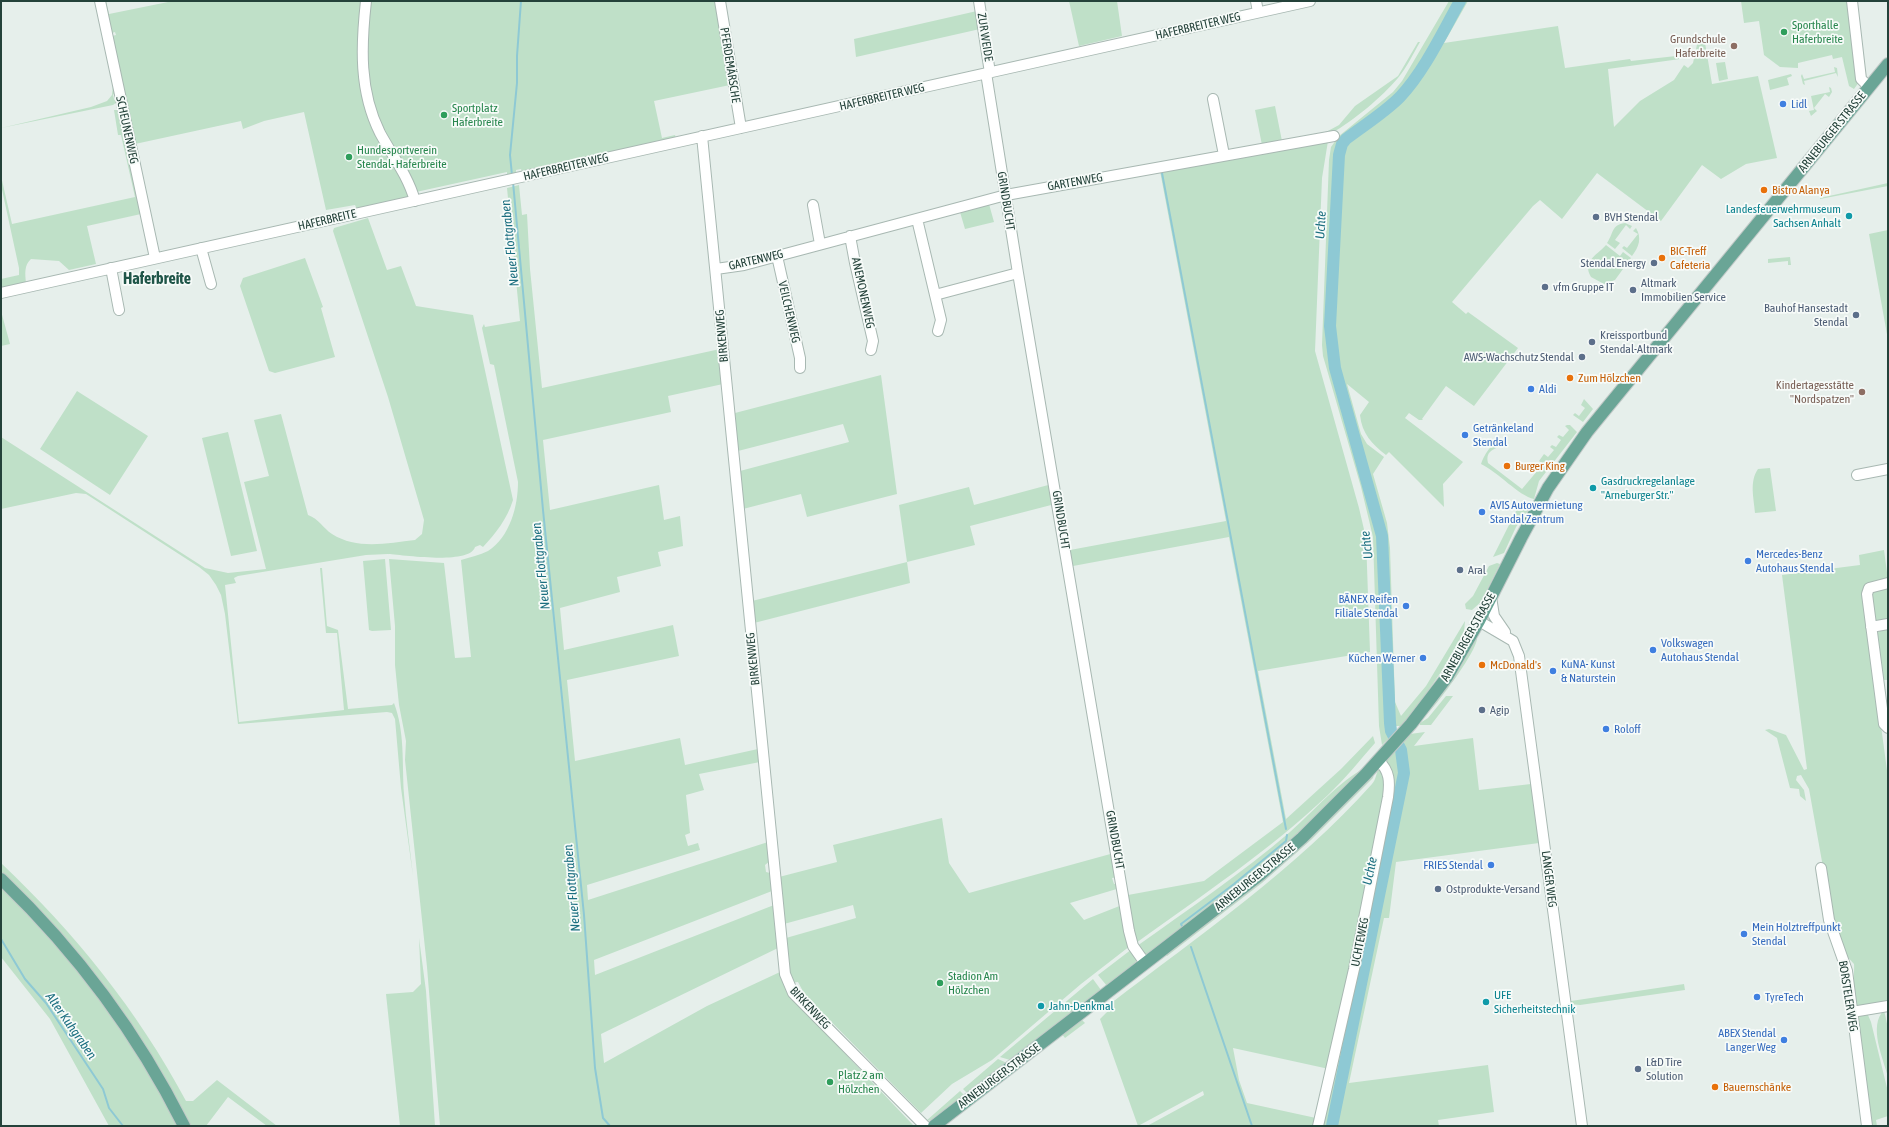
<!DOCTYPE html>
<meta charset="utf-8">
<style>
body{margin:0}
#map{position:relative;width:1889px;height:1127px;overflow:hidden;background:#e6efeb;font-family:"Asap Condensed",sans-serif}
canvas{display:block}
.frame{position:absolute;inset:0;border:2px solid #24423a;pointer-events:none}
</style>
<div id="map">
<canvas width="1889" height="1127"></canvas>
<div class="frame"></div>
</div>
<script>
const g = document.querySelector('canvas').getContext('2d');
g.lineJoin = 'round';
function fillPath(path, color) { g.fillStyle = color; g.fill(path, 'evenodd'); }
function stroke(path, color, width, dash) { g.strokeStyle = color; g.lineWidth = width; g.lineCap = dash ? 'butt' : 'round'; g.setLineDash(dash || []); g.stroke(path); }
function drawText(font, color, halo, rows, align = 'center') {
  g.font = font + ' "Asap Condensed",sans-serif'; g.lineWidth = 3.5; g.setLineDash([]); g.textBaseline = 'middle'; g.strokeStyle = halo; g.fillStyle = color; for (const [text, x, y, turn = 0] of rows) {
    g.save(); g.translate(x, y); g.rotate((+turn || 0) * Math.PI / 180); g.textAlign = isNaN(turn) ? turn : align; if (halo) g.strokeText(text, 0, 0); g.fillText(text, 0, 0); g.restore();
  }
}
const green = new Path2D(`
 M95,1H97L115,92L113,95L114,99L117,102L113,105L1,128L91,107L107,101L112,95L113,85Z
 M102,1H106L109,14L173,1H363L365,94L405,181L408,198L357,209L355,205L326,210L304,112L264,121L243,129L241,121L135,144L112,36L116,35L115,32L112,33Z
 M368,1H717L730,85L654,101L662,138L675,135L676,138L522,172L521,169L516,170V175L507,176V172L416,192L374,111L365,75Z
 M1069,1H1117L1122,36L1079,46Z
 M1449,1H1468L1444,43L1558,26L1565,68L1630,59L1631,61L1676,56L1680,59L1608,69L1614,127L1640,101L1674,80L1684,65L1688,68L1693,63L1698,40L1704,37L1712,84L1758,76L1777,158L1746,164L1721,179L1702,165L1661,221L1597,173L1562,219L1540,200L1533,206L1452,302L1466,314L1468,312L1518,348L1474,406L1446,386L1422,419L1423,420H1419L1409,413L1405,418L1463,462L1443,484L1444,507L1389,452L1386,455C1372,444 1362,434 1360,415L1369,402L1347,384L1361,434L1367,444L1384,457L1373,474L1387,523L1390,548L1395,702L1401,716L1426,686L1465,621L1464,632L1441,672L1417,707L1401,726H1394L1396,732L1382,745L1379,726L1373,537L1361,487L1323,356L1322,345L1329,160L1331,147L1339,136L1393,92L1402,81Z
 M1741,1H1847L1859,82L1854,89L1849,86L1842,57L1833,59L1832,55L1798,63V68L1780,67L1764,55L1759,21L1744,23Z
 M977,11L980,29L856,57L854,39Z
 M1418,42H1420C1413,54 1407,67 1398,78C1382,97 1353,121 1332,133L1262,145L1255,110L1275,106L1282,141L1326,132L1339,125L1355,106L1398,76Z
 M1725,62L1728,79L1719,81L1716,63Z
 M1834,67L1837,68L1838,77L1836,73L1804,81L1805,85L1803,84L1801,76L1802,74L1804,79L1835,72Z
 M1791,74L1792,76L1787,78L1789,85L1770,90L1768,80Z
 M1829,87L1831,88L1832,92L1829,97L1825,94L1814,108L1817,111L1811,116L1809,111L1814,110L1811,96L1830,92Z
 M114,110H119L141,214L87,226L96,264L69,270L59,261L31,259C24,265 25,274 26,283L1,289V279L19,275V268L1,185V176L12,224L135,197L121,135H118Z
 M1328,141L1322,178L1315,351L1359,508L1366,538L1370,652L1258,671L1286,819L1341,769L1373,736L1375,743C1360,760 1345,779 1328,795C1269,851 1201,896 1136,943L1128,895L1204,881L1283,822L1229,537L1073,566L1070,550L1226,521L1160,171Z
 M1888,183V186L1820,199V198Z
 M519,185L522,215L527,214L530,269L542,388L720,349L723,384L668,396L671,412L543,440L550,510L659,485L664,520L680,516L683,546L658,552L661,566L617,577L620,592L560,608L564,650L673,625L679,656L567,680L575,761L680,738L685,765L758,749L760,762L699,774L704,790L686,795L690,833L685,835L688,846L698,843L700,850L587,885L588,900L768,842L770,861L765,865L766,872L770,873L772,891L594,960L595,975L774,905L778,948L601,1034L604,1063L707,1006L780,972L786,988L795,1001L913,1125L912,1126H440L427,967L405,760L406,741L399,705L395,665V626L389,559L444,563L455,658L471,657L461,560C470,557 480,555 488,551C510,537 518,506 518,482L494,365L490,364L482,328L484,324L485,327L520,321L507,188Z
 M989,204L994,222L965,229L960,212Z
 M368,218L387,270L401,266L416,306L473,315L513,500C507,519 496,533 483,547L480,545L475,547C470,565 404,555 388,554C381,554 373,555 366,555L238,576L234,578L236,583L225,585L239,722L344,710L337,633H326L320,568H322L327,626L338,630L348,709L392,705L394,703C405,732 402,763 404,794C406,821 410,848 413,876L401,788L395,719L392,713L387,712L238,724L225,614L221,595L216,585L209,575L199,567L86,494L76,493L1,509V437L205,568L228,573L266,569L244,482L269,476L254,420L281,414L308,515C319,519 323,528 332,534C357,550 388,543 415,540L422,534L424,520L388,397L333,231L334,228Z
 M1625,223L1632,226L1630,229L1626,225L1615,240L1620,243L1615,249L1607,243C1614,233 1611,225 1625,223Z
 M1636,228C1642,238 1639,247 1632,256L1622,248L1624,246L1627,248L1638,234L1633,231Z
 M1888,230V340L1869,234Z
 M1606,245L1620,256L1623,252L1631,258L1615,280L1604,284L1591,277C1582,261 1596,256 1606,245Z
 M1790,257L1791,265H1788V261L1768,263V259Z
 M305,258L323,307L321,308L335,357L275,373L269,371L240,286L243,278Z
 M1,311L10,344L1,346Z
 M881,375L897,494L807,517L801,494L743,509L740,471L849,442L843,424L738,451L735,413Z
 M77,391L148,436L110,495L40,449Z
 M1584,399L1593,409L1583,422L1573,415L1575,413L1579,416L1585,408L1581,405Z
 M1567,425H1570L1577,432L1539,481L1534,499C1519,496 1498,472 1481,464C1484,455 1491,444 1499,440L1503,444C1496,450 1485,449 1488,463L1522,489L1543,464L1539,461L1544,454L1548,457L1554,450L1550,447L1552,445L1556,447L1561,440L1557,437L1559,435L1563,437L1569,430L1565,426Z
 M228,432L257,551L231,556L202,438Z
 M1770,468L1776,511L1755,513C1754,498 1749,482 1758,469Z
 M1052,484L1055,504L970,526L975,545L907,562L910,583L754,623L752,601L907,562L899,505L969,487L974,505Z
 M1521,501L1530,508L1516,527L1504,553L1493,557Z
 M1884,550L1888,580L1863,591L1888,778V1002L1858,1006C1850,999 1855,975 1854,964L1844,953L1833,923L1809,789L1801,775L1797,776L1796,780L1804,790L1806,801L1800,796L1799,789L1790,788L1777,738L1765,730L1769,729L1786,735L1804,770L1807,769L1782,575L1860,565L1859,555Z
 M385,559L391,630L372,631L369,630L363,561Z
 M1497,563L1500,564L1481,602L1472,610L1466,609L1465,604L1473,596L1489,566Z
 M1888,586V621H1876L1870,592Z
 M1888,627V680H1884L1886,696H1884L1875,634L1882,630L1881,628Z
 M1477,638C1478,650 1434,710 1421,720L1455,676Z
 M1446,696H1453L1431,725H1420V723L1428,718Z
 M1425,732L1414,746L1473,738L1479,790L1531,784L1539,843L1396,862L1389,918H1384L1349,1083L1488,1065L1494,1112L1438,1120L1439,1126H1320L1386,818L1385,762L1410,734Z
 M1366,767L1273,859L1147,955H1144L1137,946C1189,909 1242,873 1290,832C1315,810 1337,783 1366,767Z
 M1379,768L1384,770V800L1329,1069L1233,1048L1239,1080L1247,1103L1316,1118L1314,1126H1147L1204,1095L1203,1091L1138,1126L1100,1019L1112,1007L1110,1004C1200,935 1296,869 1372,784C1376,780 1376,773 1379,768Z
 M1374,774L1373,778L1311,840L1262,883L1167,956L1165,952Z
 M942,818L949,863L969,893L1114,853L1118,877L1112,878L1114,884H1117L1120,888L1070,903L1084,920L1122,905L1130,946L1081,984L992,1060L952,1084L921,1113L805,995L798,982L791,983L786,938L856,918L853,905L784,924L779,877L837,862L833,845Z
 M1,863C75,933 138,1011 186,1101H193L217,1080L277,1126H267L228,1097L206,1126H189L156,1065L1,874Z
 M1,886L77,969L140,1056L180,1126H109L50,1019L1,957Z
 M419,938L426,991L435,1126H400L386,994L413,992L421,984Z
 M1132,949L1137,957L1135,965L1107,986L1098,975Z
 M1093,979L1101,990L1019,1057L1016,1055L1010,1060L1000,1057Z
 M1684,984L1685,990L1580,1005L1571,1004V1001Z
 M1884,1010L1888,1028V1077C1883,1058 1868,1026 1884,1010Z
 M1863,1013L1868,1015L1871,1022L1888,1092V1116L1876,1120L1877,1126H1869L1858,1017Z
 M1081,1019L1085,1023L1065,1038L1061,1033Z
 M998,1059L1009,1064L967,1093L963,1089Z
 M960,1091L964,1095L932,1120L926,1121Z`);
const stream = new Path2D(`
 M1162,173L1286,829
 M512,175L510,155L517,83V56L521,1
 M513,182L543,510L584,915L595,1068L603,1118L610,1126
 M1182,926L1181,924L1234,884L1286,841L1287,835
 M1,939L25,979L46,1003L103,1089L109,1108L123,1126
 M1191,947L1252,1126`);
const river = new Path2D(`
 M1332,1126L1404,773L1401,750L1391,731L1390,723L1382,536L1335,368L1330,326L1339,155L1342,144L1346,139C1363,126 1384,113 1400,97C1425,70 1442,33 1460,1`);
const minor = new Path2D(`
 M100,1L155,258
 M366,1C361,46 359,91 380,133C392,155 408,176 415,201
 M720,1L741,128
 M979,1L990,73
 M1256,1L1258,12
 M1852,1L1861,79L1869,87
 M986,73L1018,273L1129,931L1133,946L1145,963
 M1213,99L1224,155
 M702,136L785,974L793,993L925,1126
 M813,205L820,244
 M917,219L941,320L938,331
 M850,236L855,263L873,341L871,350
 M201,248L211,284
 M777,256L800,358V368
 M111,268L119,310
 M716,269L744,265L1006,195L1334,136
 M1,293L1310,1
 M935,295L1018,273
 M1857,475L1888,469
 M1888,583L1869,588L1867,594L1884,724L1888,728
 M1491,597L1494,616L1505,632
 M1479,621L1513,641L1519,656L1582,1126
 M1871,627L1888,624
 M1821,868L1829,920L1847,971L1867,1126
 M1852,1012L1888,1006
 M1318,1126L1354,969L1388,797C1390,782 1390,771 1378,760`);
const major = new Path2D(`
 M1,879C75,950 138,1034 184,1126
 M934,1126L1261,874L1302,838L1365,775L1411,724L1447,677L1479,621L1521,538L1548,488L1587,432L1888,64`);
const markers = [
 [1784,32,4,"#2e9e5b"],
 [1734,46,4,"#8d6e63"],
 [1783,104,4,"#3f7fe0"],
 [444,115,4,"#2e9e5b"],
 [349,157,4,"#2e9e5b"],
 [1764,190,4,"#e8710a"],
 [1849,216,4,"#0f9aa8"],
 [1596,217,4,"#5c6f8a"],
 [1662,258,4,"#e8710a"],
 [1654,263,4,"#5c6f8a"],
 [1545,287,4,"#5c6f8a"],
 [1633,290,4,"#5c6f8a"],
 [1856,315,4,"#5c6f8a"],
 [1592,342,4,"#5c6f8a"],
 [1582,357,4,"#5c6f8a"],
 [1570,378,4,"#e8710a"],
 [1531,389,4,"#3f7fe0"],
 [1862,392,4,"#8d6e63"],
 [1465,435,4,"#3f7fe0"],
 [1507,466,4,"#e8710a"],
 [1593,488,4,"#0f9aa8"],
 [1482,512,4,"#3f7fe0"],
 [1748,561,4,"#3f7fe0"],
 [1460,570,4,"#5c6f8a"],
 [1406,606,4,"#3f7fe0"],
 [1653,650,4,"#3f7fe0"],
 [1423,658,4,"#3f7fe0"],
 [1482,665,4,"#e8710a"],
 [1553,671,4,"#3f7fe0"],
 [1482,710,4,"#5c6f8a"],
 [1606,729,4,"#3f7fe0"],
 [1491,865,4,"#3f7fe0"],
 [1438,889,4,"#5c6f8a"],
 [1744,934,4,"#3f7fe0"],
 [940,983,4,"#2e9e5b"],
 [1757,997,4,"#3f7fe0"],
 [1486,1002,4,"#0f9aa8"],
 [1041,1006,4,"#0f9aa8"],
 [1784,1040,4,"#3f7fe0"],
 [1638,1069,4,"#5c6f8a"],
 [830,1082,4,"#2e9e5b"],
 [1715,1087,4,"#e8710a"]
];
const leisureNames = [
 ["Sporthalle",1792,25],
 ["Haferbreite",1792,39],
 ["Sportplatz",452,108],
 ["Haferbreite",452,122],
 ["Hundesportverein",357,150],
 ["Stendal- Haferbreite",357,164],
 ["Stadion Am",948,976],
 ["Hölzchen",948,990],
 ["Platz 2 am",838,1075],
 ["Hölzchen",838,1089]
];
const streetNames = [
 ["HAFERBREITER WEG",1198,26,-13],
 ["ZUR WEIDE",985,37,81],
 ["PFERDEMÄRSCHE",730,65,81],
 ["HAFERBREITER WEG",882,97,-13],
 ["SCHEUNENWEG",127,130,78],
 ["ARNEBURGER STRASSE",1832,132,-51],
 ["HAFERBREITER WEG",566,167,-13],
 ["GARTENWEG",1075,182,-10],
 ["GRINDBUCHT",1006,201,81],
 ["HAFERBREITE",327,220,-13],
 ["GARTENWEG",756,260,-13],
 ["ANEMONENWEG",863,293,78],
 ["VEILCHENWEG",789,312,77],
 ["BIRKENWEG",722,336,-95],
 ["GRINDBUCHT",1061,520,81],
 ["ARNEBURGER STRASSE",1468,637,-61],
 ["BIRKENWEG",753,659,-96],
 ["GRINDBUCHT",1115,840,80],
 ["ARNEBURGER STRASSE",1255,877,-39],
 ["LANGER WEG",1549,879,83],
 ["UCHTEWEG",1360,942,-79],
 ["BORSTELER WEG",1848,996,81],
 ["BIRKENWEG",810,1008,47],
 ["ARNEBURGER STRASSE",999,1076,-37]
];
const educationNames = [
 ["Grundschule",1726,39],
 ["Haferbreite",1726,53],
 ["Kindertagesstätte",1854,385],
 ["\"Nordspatzen\"",1854,399]
];
const shopNames = [
 ["Lidl",1791,104],
 ["Aldi",1539,389],
 ["Getränkeland",1473,428],
 ["Stendal",1473,442],
 ["AVIS Autovermietung",1490,505],
 ["Standal Zentrum",1490,519],
 ["Mercedes-Benz",1756,554],
 ["Autohaus Stendal",1756,568],
 ["BÄNEX Reifen",1398,599,"right"],
 ["Filiale Stendal",1398,613,"right"],
 ["Volkswagen",1661,643],
 ["Autohaus Stendal",1661,657],
 ["Küchen Werner",1415,658,"right"],
 ["KuNA- Kunst",1561,664],
 ["& Naturstein",1561,678],
 ["Roloff",1614,729],
 ["FRIES Stendal",1483,865,"right"],
 ["Mein Holztreffpunkt",1752,927],
 ["Stendal",1752,941],
 ["TyreTech",1765,997],
 ["ABEX Stendal",1776,1033,"right"],
 ["Langer Weg",1776,1047,"right"]
];
const foodNames = [
 ["Bistro Alanya",1772,190],
 ["BIC-Treff",1670,251],
 ["Cafeteria",1670,265],
 ["Zum Hõlzchen",1578,378],
 ["Burger King",1515,466],
 ["McDonald's",1490,665],
 ["Bauernschänke",1723,1087]
];
const cultureNames = [
 ["Landesfeuerwehrmuseum",1841,209,"right"],
 ["Sachsen Anhalt",1841,223,"right"],
 ["Gasdruckregelanlage",1601,481],
 ["\"Arneburger Str.\"",1601,495],
 ["UFE",1494,995],
 ["Sicherheitstechnik",1494,1009],
 ["Jahn-Denkmal",1049,1006]
];
const serviceNames = [
 ["BVH Stendal",1604,217],
 ["Stendal Energy",1646,263,"right"],
 ["Altmark",1641,283],
 ["Immobilien Service",1641,297],
 ["vfm Gruppe IT",1553,287],
 ["Bauhof Hansestadt",1848,308,"right"],
 ["Stendal",1848,322,"right"],
 ["Kreissportbund",1600,335],
 ["Stendal-Altmark",1600,349],
 ["AWS-Wachschutz Stendal",1574,357,"right"],
 ["Aral",1468,570],
 ["Agip",1490,710],
 ["Ostprodukte-Versand",1446,889],
 ["L&D Tire",1646,1062],
 ["Solution",1646,1076]
];
const waterNames = [
 ["Uchte",1321,225,-87],
 ["Neuer Flottgraben",510,243,-96],
 ["Uchte",1367,545,-97],
 ["Neuer Flottgraben",541,566,-96],
 ["Uchte",1370,871,-78],
 ["Neuer Flottgraben",572,888,-95],
 ["Alter Kuhgraben",71,1026,55]
];
const districtNames = [
 ["Haferbreite",157,279]
];
fillPath(green, '#bfe0c8');
stroke(stream, '#8ec9d4', 2);
stroke(river, '#8ec9d4', 12);
stroke(minor, '#a8b8b2', 12);
stroke(major, '#c2cac8', 14);
stroke(minor, '#fff', 10);
stroke(major, '#6aa596', 12);
for (const [x, y, r, color] of markers) { const dot = new Path2D(); dot.arc(x, y, r, 0, 2 * Math.PI); g.fillStyle = color; g.fill(dot); stroke(dot, '#f7fbf9', 1.5); }
drawText('12px', '#27864d', '#f7fbf9', leisureNames, 'left');
drawText('12px', '#24423a', '#f7fbf9', streetNames);
drawText('12px', '#785e54', '#f7fbf9', educationNames, 'right');
drawText('12px', '#366cbe', '#f7fbf9', shopNames, 'left');
drawText('12px', '#c56008', '#f7fbf9', foodNames, 'left');
drawText('12px', '#0d838f', '#f7fbf9', cultureNames, 'left');
drawText('12px', '#4e5e75', '#f7fbf9', serviceNames, 'left');
drawText('italic 13px', '#1c6f80', '#f7fbf9', waterNames);
drawText('bold 16px', '#1f5548', '#f7fbf9', districtNames);
</script>
